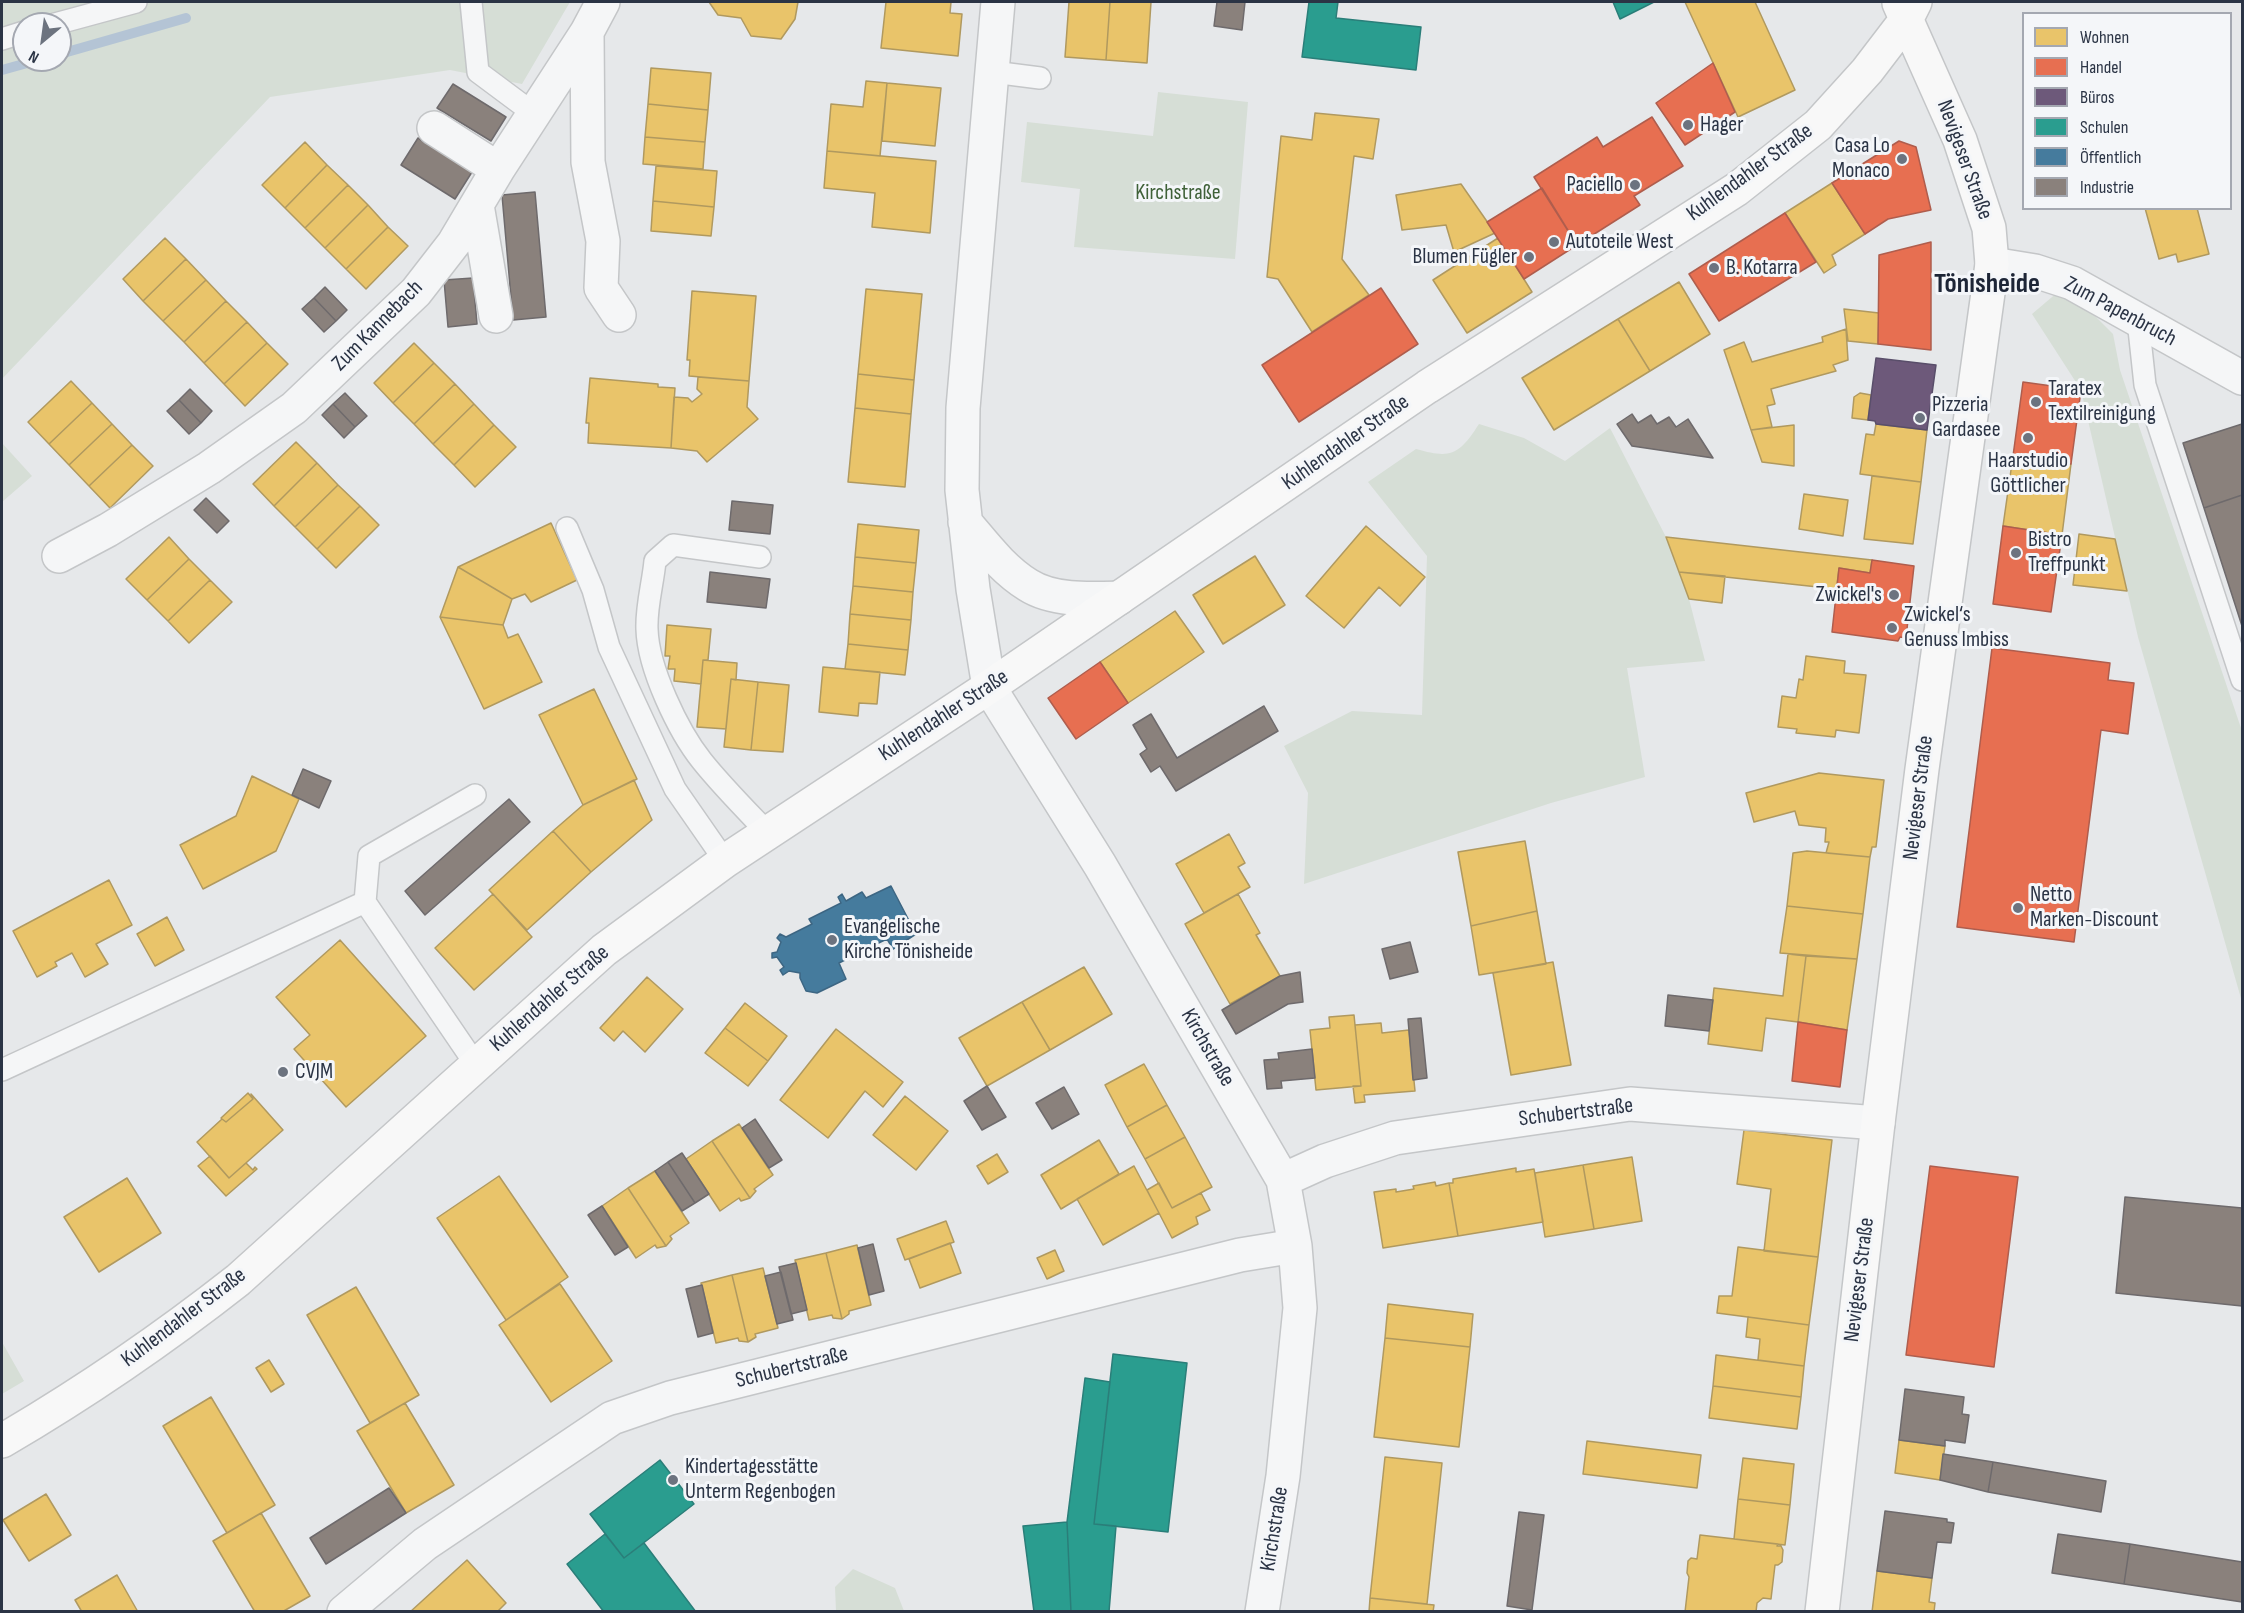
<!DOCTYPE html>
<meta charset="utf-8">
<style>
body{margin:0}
#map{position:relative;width:2244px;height:1613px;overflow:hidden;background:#e6e8ea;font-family:"Sofia Sans Condensed",sans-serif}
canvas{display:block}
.frame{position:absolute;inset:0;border:3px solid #2b3445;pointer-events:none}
.legend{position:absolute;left:2022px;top:12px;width:210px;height:198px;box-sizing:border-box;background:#f4f6f9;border:2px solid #a4a8b1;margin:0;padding:8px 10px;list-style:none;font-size:18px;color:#2b3445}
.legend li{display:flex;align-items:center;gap:12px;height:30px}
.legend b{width:30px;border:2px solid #a4a8b1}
.north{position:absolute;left:12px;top:12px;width:60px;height:60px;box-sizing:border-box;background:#f4f6f9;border:2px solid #a4a8b1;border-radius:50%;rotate:209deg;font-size:16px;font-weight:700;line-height:24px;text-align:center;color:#2b3445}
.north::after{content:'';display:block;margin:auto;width:21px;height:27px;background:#6c737f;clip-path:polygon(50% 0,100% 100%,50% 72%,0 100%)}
</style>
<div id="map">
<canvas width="2244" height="1613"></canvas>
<div class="frame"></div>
<ul class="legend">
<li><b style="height:16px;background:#e9c46a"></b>Wohnen</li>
<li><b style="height:16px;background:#e76f51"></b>Handel</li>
<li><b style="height:16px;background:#6d597a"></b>Büros</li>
<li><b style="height:16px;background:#2a9d8f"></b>Schulen</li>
<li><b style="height:16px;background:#457b9d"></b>Öffentlich</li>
<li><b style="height:16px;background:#8a817c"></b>Industrie</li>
</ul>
<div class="north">N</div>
</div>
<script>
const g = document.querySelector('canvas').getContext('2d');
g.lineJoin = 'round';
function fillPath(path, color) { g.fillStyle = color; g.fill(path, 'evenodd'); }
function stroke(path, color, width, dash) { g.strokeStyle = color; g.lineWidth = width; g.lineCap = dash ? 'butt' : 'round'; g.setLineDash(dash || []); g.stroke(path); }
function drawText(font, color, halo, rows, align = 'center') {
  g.font = font + ' "Sofia Sans Condensed",sans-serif'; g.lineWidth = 6; g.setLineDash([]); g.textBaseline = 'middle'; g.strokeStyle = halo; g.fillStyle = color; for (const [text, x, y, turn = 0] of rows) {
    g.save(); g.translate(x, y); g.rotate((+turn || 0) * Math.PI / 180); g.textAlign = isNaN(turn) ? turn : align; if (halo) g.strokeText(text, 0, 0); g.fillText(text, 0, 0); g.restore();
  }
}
const green = new Path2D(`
 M2,2H570L522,84L450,70L270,97L2,379ZM24,24H60V60H24Z
 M1158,92L1248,102L1235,259L1074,247L1080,189L1021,182L1027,122L1153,136Z
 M2065,286L2113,334L2120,370L2242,731V1002L2138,637L2081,390L2032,314Z
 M1479,424L1524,438L1565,461L1610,428L1666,537L1689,599L1705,661L1627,668L1645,777L1551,803L1304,884L1308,793L1284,746L1352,711L1422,715L1427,556L1368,482L1416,449C1451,459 1459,455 1479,424Z
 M2,443L32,476L2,502Z
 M2,1342L24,1381L2,1394Z
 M853,1569L895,1588L904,1611H836L835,1587Z`);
const homes = new Path2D(`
 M709,2H798L795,19L781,39L751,36L741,18L718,15Z
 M886,2H951L950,13L962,14L958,56L881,48Z
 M1069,2H1110L1106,60L1065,57Z
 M1110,2H1151L1147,63L1106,60Z
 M1685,2H1755L1795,90L1738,117Z
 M651,68L711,73L708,110L648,104Z
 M866,81L887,83L880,156L827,151L831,104L863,107Z
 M887,83L941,88L935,146L882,141Z
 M648,104L708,110L705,142L645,137Z
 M1315,113L1379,119L1373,159L1354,156L1342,259L1369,295L1312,332L1278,279L1267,277L1281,136L1312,140Z
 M645,137L705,142L703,169L643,164Z
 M305,142L327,165L285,208L262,185Z
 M827,151L936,161L930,233L872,227L875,193L824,188Z
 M327,165L348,185L305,228L285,208Z
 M656,166L717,171L714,207L653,201Z
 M1832,183L1865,234L1832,255L1836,265L1824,273L1785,213Z
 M1461,184L1495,233L1454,252L1446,225L1402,230L1396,195Z
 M348,185L368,205L325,248L305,228Z
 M653,201L714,207L711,236L651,231Z
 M368,205L388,227L346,269L325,248Z
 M2145,208H2197L2209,254L2178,262L2176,254L2159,259Z
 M388,227L408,246L366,289L346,269Z
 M165,238L186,259L143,301L123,279Z
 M1498,238L1532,292L1467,333L1433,280Z
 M186,259L206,280L163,321L143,301Z
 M206,280L226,301L184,342L163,321Z
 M1679,282L1710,334L1650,371L1618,319Z
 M866,289L922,294L914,380L858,374Z
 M692,291L756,296L749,381L689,376L690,360H687Z
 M226,301L247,322L204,363L184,342Z
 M1844,309L1879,313L1878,344L1848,341Z
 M1618,319L1650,371L1554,430L1522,378Z
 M247,322L267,343L224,384L204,363Z
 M1846,329L1848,360L1833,365L1836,371L1771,389L1775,404L1767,406L1772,427L1751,430L1724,350L1744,342L1752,362L1823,342L1822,337Z
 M267,343L288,364L245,406L224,384Z
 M414,343L434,363L393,403L374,383Z
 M434,363L455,384L414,424L393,403Z
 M858,374L914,380L911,414L855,408Z
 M698,377L749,381L747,407L758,419L707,462L697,451L671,448L674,397L688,398L692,402L702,394L697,389Z
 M590,378L658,384V387L675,388L671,448L588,443L589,423H586Z
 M71,381L92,403L49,444L28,422Z
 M455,384L474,404L433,444L414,424Z
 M1860,393L1871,395L1868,420L1852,418L1854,397Z
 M92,403L112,424L69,465L49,444Z
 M474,404L494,425L454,465L433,444Z
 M855,408L911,414L905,487L848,482Z
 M112,424L132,445L89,486L69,465Z
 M1876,424L1927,430L1921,482L1860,474L1866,434L1874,435Z
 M494,425L516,447L475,487L454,465Z
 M1794,425V466L1762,462L1751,430Z
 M296,442L317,463L274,506L253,484Z
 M132,445L153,466L110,508L89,486Z
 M2013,456L2071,464L2062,535L2003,526Z
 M317,463L338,485L295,527L274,506Z
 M1872,476L1921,482L1913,544L1864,539Z
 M338,485L360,506L317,549L295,527Z
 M1804,494L1848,500L1843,536L1799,529Z
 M360,506L379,525L336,568L317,549Z
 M551,523L577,580L531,602L525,594L512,599L458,567Z
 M858,524L919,530L916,563L855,557Z
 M1366,526L1425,577L1400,606L1379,587L1344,628L1306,596Z
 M2079,534L2115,539L2127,591L2073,585Z
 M169,537L189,559L147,600L126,579Z
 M1666,537L1872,560L1870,573L1839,568L1835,601L1817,599L1818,587L1679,572Z
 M1255,556L1285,605L1223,644L1193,595Z
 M855,557L916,563L913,592L853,586Z
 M189,559L210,580L168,621L147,600Z
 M458,567L512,599L503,625L440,617Z
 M1679,572L1725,576L1722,603L1689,599Z
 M210,580L232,602L189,643L168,621Z
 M853,586L913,592L911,620L850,614Z
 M1175,611L1204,652L1128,703L1100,662Z
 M850,614L911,620L908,650L848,644Z
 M440,617L503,625L508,638L518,634L542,682L484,709Z
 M667,625L711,629L708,660H703L701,684L674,681L675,669H668L670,656H665Z
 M848,644L908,650L905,675L845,669Z
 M1806,656L1845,661L1844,673L1866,675L1859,733L1836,730L1835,737L1796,733L1797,729L1778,727L1782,696L1796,698L1799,679L1803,680Z
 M703,660L737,663L736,680L731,679L726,729L697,727Z
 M823,667L880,672L877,704L859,703L858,716L819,712Z
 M731,679L758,682L751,750L724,747Z
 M758,682L789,685L783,752L751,750Z
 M594,689L637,779L583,805L539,715Z
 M1819,773L1884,780L1876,847H1872L1870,857L1826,853L1829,842H1825L1826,828L1799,825L1795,811L1754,822L1746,793Z
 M252,776L299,799L276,851L203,889L180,845L236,816Z
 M634,780L652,820L591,872L553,831L583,805Z
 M553,831L591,872L527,930L489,890Z
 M1229,834L1245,863L1238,867L1250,887L1204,913L1176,864Z
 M1525,841L1537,911L1471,926L1458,852Z
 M1807,851L1870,857L1863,914L1787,906L1793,853Z
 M109,880L132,925L96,944L108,964L85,977L72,953L55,962L57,966L37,977L13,931Z
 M493,894L532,937L474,990L435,948Z
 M1238,894L1260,933L1256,935L1280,976L1230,1004L1185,924Z
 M1787,906L1863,914L1857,959L1780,953Z
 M1537,911L1546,964L1479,975L1471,926Z
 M167,917L184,950L155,966L137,934Z
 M340,940L426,1036L346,1107L294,1049L310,1035L276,997Z
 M1788,954L1806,956L1798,1022L1766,1018L1762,1051L1708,1044L1714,988L1783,996Z
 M1806,956L1857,959L1847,1030L1798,1022Z
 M1553,962L1571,1065L1511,1075L1493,973Z
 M1084,967L1112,1014L1050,1050L1022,1002Z
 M647,977L683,1009L645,1052L623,1031L614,1041L600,1028Z
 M1022,1002L1050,1050L987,1086L959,1038Z
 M745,1003L787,1036L768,1061L725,1028Z
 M1354,1015L1361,1086L1316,1090L1310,1030L1330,1028L1329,1017Z
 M1381,1023L1382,1033L1409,1030L1415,1091L1364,1095L1365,1102L1355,1103L1353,1086H1361L1355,1025Z
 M725,1028L768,1061L748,1086L705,1053Z
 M836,1029L903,1082L883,1107L865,1091L828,1138L780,1100Z
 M1144,1064L1167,1105L1127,1127L1105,1085Z
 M248,1093L253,1099L226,1122L222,1119L221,1118Z
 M251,1094L283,1130L229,1178L197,1142L222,1119L226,1122L253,1099Z
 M905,1096L948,1131L916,1170L873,1135Z
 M1167,1105L1185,1137L1145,1159L1127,1127Z
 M739,1124L773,1175L754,1189L756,1191L750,1198L712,1141Z
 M1744,1130L1832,1140L1818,1257L1764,1251L1771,1189L1737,1184Z
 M1185,1137L1212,1187L1172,1208L1145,1159Z
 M1099,1140L1119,1174L1061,1209L1041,1175Z
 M712,1141L750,1198L741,1201L739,1198L720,1211L686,1159Z
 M997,1154L1008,1172L988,1184L977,1166Z
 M210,1156L229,1178L246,1163L253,1170L255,1167L257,1169L226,1196L198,1166Z
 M1632,1157L1642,1221L1594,1229L1583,1165Z
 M1583,1165L1594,1229L1545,1237L1535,1173Z
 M1134,1166L1159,1213L1103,1245L1077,1199Z
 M1516,1168V1172L1534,1169L1543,1222L1458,1236L1449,1183H1453V1179Z
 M655,1171L689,1223L670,1236L672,1239L666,1246L628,1188Z
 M499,1176L568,1277L506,1320L437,1218Z
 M127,1178L161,1233L99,1272L64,1217Z
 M1435,1182L1436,1186L1449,1183L1458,1236L1383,1248L1374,1192L1396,1189V1192L1414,1189L1413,1186Z
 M1159,1183L1172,1208L1201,1193L1210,1210L1196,1217L1198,1224L1172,1238L1147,1190Z
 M628,1188L666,1246L657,1248L655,1245L636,1258L602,1206Z
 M946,1221L954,1242L905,1260L897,1239Z
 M950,1243L961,1273L920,1288L909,1259Z
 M857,1245L871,1305L849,1311V1314L842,1319L826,1253Z
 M1738,1247L1818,1257L1809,1325L1717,1313L1719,1296H1732Z
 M1055,1250L1064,1271L1047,1279L1037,1258Z
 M826,1253L842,1319L833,1318L832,1315L809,1320L795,1260Z
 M763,1268L778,1328L755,1334L756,1337L748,1342L732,1275Z
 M732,1275L748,1342L739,1341L738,1338L716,1343L701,1283Z
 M560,1284L612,1361L551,1402L499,1325Z
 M356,1287L419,1395L370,1423L307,1315Z
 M1388,1304L1473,1314L1470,1347L1385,1338Z
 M1748,1317L1809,1325L1804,1366L1758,1360L1760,1339L1746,1337Z
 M1385,1338L1470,1347L1459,1447L1374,1437Z
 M1716,1355L1804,1366L1801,1397L1713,1386Z
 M269,1360L284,1384L271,1392L256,1368Z
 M1713,1386L1801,1397L1797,1429L1709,1418Z
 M211,1397L275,1505L227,1533L163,1426Z
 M405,1403L454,1485L406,1513L357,1431Z
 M1899,1440L1945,1446L1940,1480L1895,1473Z
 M1587,1441L1701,1455L1697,1488L1583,1474Z
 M1385,1457L1442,1463L1427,1604L1370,1598Z
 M1743,1458L1794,1464L1790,1505L1738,1499Z
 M46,1494L71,1535L29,1561L3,1520Z
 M1738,1499L1790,1505L1785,1545L1734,1539Z
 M261,1513L310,1596L282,1612H255L213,1541Z
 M1700,1535L1778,1544L1777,1546H1781L1783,1550L1782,1562L1778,1565H1775L1771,1599L1763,1598L1757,1603L1756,1612H1685L1689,1577L1687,1573L1688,1561L1691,1558L1697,1559Z
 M467,1560L506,1603L497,1612H410Z
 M1877,1571L1932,1578L1929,1602L1935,1603L1934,1612H1872Z
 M117,1575L138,1612H82L75,1600Z
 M1370,1598L1434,1605L1433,1612H1369Z`);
const shops = new Path2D(`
 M1713,63L1735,112L1685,145L1656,103Z
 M1652,117L1683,166L1634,196L1640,205L1577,245L1534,177L1597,137L1603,147Z
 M1899,141L1916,147L1931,210L1888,219L1865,234L1832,183Z
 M1542,188L1577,245L1524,279L1487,222Z
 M1785,213L1816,262L1719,321L1689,274Z
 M1931,242V350L1878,344L1879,255Z
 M1381,288L1418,344L1299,422L1262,365Z
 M2023,382L2081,390L2071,464L2013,456Z
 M2003,526L2062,535L2051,612L1993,604Z
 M1872,560L1914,566L1906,638L1900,637L1898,641L1832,632L1839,568L1870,573Z
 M1992,648L2110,663L2108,680L2134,683L2128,734L2101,730L2074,942L1957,927Z
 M1100,662L1128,703L1076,739L1048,698Z
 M1798,1022L1847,1030L1840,1087L1792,1081Z
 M1930,1166L2018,1177L1994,1367L1906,1355Z`);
const offices = new Path2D(`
 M1876,358L1936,365L1927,430L1876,424L1875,421L1868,420Z`);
const schools = new Path2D(`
 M1309,2H1338L1336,18L1421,27L1416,70L1302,57Z
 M1613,2H1654L1620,19Z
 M1113,1354L1187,1363L1168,1532L1094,1524Z
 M1085,1378L1110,1382L1094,1524L1116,1526L1109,1612H1071L1067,1522Z
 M660,1460L694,1504L624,1558L590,1514Z
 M1067,1522L1071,1612H1034L1023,1526Z
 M605,1534L624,1558L644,1543L696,1612H604L567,1564Z`);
const public = new Path2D(`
 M891,886L916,934L893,949L887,939L870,947L873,953L869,956L865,950L839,963L846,979L817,993L806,991L800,978V973L789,971L783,975L780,970L784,967L777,957L772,958V953L777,952L781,942L777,938L780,934L786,937L812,924L809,919L841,903L838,897L842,894L846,901L862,892L866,898Z`);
const industry = new Path2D(`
 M1217,2H1245L1242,30L1214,26Z
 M453,84L506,117L491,141L437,108Z
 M418,138L472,172L455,199L401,165Z
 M535,192L546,317L513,320L502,195Z
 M473,278L477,324L448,327L444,280Z
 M325,287L347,310L336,321L314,298Z
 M314,298L336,321L324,332L302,309Z
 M190,389L212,411L201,423L179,400Z
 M345,393L367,416L355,427L333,404Z
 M179,400L201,423L189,434L167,411Z
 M333,404L355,427L344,438L322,415Z
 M1632,414L1638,423L1651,415L1657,424L1669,417L1676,427L1688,419L1713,458L1632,446L1617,424Z
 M2242,424V495L2204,508L2183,443Z
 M2242,495V626L2204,508Z
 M206,498L229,521L217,533L194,510Z
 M732,501L773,505L770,534L729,530Z
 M710,572L770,579L766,608L707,602Z
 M1264,706L1278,731L1176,791L1160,766L1151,772L1140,754L1147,749L1133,725L1151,714L1177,758Z
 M303,769L331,781L319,808L292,795Z
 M509,799L530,822L425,915L405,891Z
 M1410,942L1418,972L1390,979L1382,949Z
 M1300,972L1303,1002L1288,1004L1236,1034L1222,1010L1280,976Z
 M1668,995L1713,1000L1709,1031L1665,1026Z
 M1421,1018L1427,1078L1413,1080L1408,1019Z
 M1312,1049L1315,1078L1281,1081L1282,1088L1267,1089L1264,1060L1279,1059L1278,1053Z
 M987,1086L1006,1117L982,1130L964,1101Z
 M1064,1087L1079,1114L1052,1129L1036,1103Z
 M755,1119L782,1160L769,1168L742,1128Z
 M682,1153L709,1194L695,1203L668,1162Z
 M668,1162L695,1203L682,1211L655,1171Z
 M2125,1197L2242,1208V1306L2116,1293Z
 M602,1206L628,1247L615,1255L588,1215Z
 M873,1244L884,1291L869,1295L858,1248Z
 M796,1263L807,1310L791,1314L779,1267Z
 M781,1272L793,1320L777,1324L765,1276Z
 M702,1285L713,1333L698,1337L686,1289Z
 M1905,1389L1964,1397L1962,1414L1969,1415L1965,1443L1945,1440V1446L1899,1440Z
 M1943,1454L1993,1462L1988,1492L1940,1480Z
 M1993,1462L2106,1481L2101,1512L1988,1492Z
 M389,1488L406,1513L326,1564L310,1538Z
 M1885,1511L1947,1519V1522L1954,1523L1951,1543L1937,1542L1932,1578L1877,1571Z
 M1519,1512L1544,1515L1532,1610L1507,1606Z
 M2058,1534L2130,1544L2124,1584L2052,1573Z
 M2130,1544L2242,1562V1602L2124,1584Z`);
const stream = new Path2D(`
 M60,54L186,18
 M2,70L38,60`);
const lane = new Path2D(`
 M471,2L478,72L533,113
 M55,24L136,2
 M2,39L24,32
 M993,72L1040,78
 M2138,320L2145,385L2242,680
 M567,528L593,590L609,647L675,789L725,861
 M760,557L673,545L655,561C653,583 646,607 647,629C648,668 678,731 702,761C722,786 745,809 767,832
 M365,902L369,856L475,795
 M2,1070L365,902L476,1065`);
const street = new Path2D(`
 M998,2L963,408L962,490L973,589L989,687L1100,865L1283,1180L1295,1246L1300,1308L1283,1476L1262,1612
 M587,32L588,162L603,241L601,288L619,315
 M434,128L498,169
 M477,205L496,316
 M1992,264L2035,271L2072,283L2242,378
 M965,522C984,544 1002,569 1028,585C1053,601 1090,599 1119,598
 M59,556L108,530L209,468L294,408L416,292L454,243L498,169L587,32L603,2
 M1283,1180L1325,1161L1395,1138L1630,1104L1878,1123
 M344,1612L425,1544L612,1418L670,1398L1240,1255L1295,1246`);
const secondary = new Path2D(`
 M2,1441C84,1393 163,1339 238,1280L604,950L725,861L989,687L1427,387L1737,189L1818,125L1867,71L1906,20L1915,2
 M1822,1612L1878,1123L1922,769L1992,264L1989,228L1960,140L1899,3`);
const markers = [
 [1688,125,6,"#6c737f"],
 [1902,159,6,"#6c737f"],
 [1635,185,6,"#6c737f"],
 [1554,242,6,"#6c737f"],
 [1529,257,6,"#6c737f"],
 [1714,268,6,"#6c737f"],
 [2036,402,6,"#6c737f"],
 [1920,418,6,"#6c737f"],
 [2028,438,6,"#6c737f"],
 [2016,553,6,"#6c737f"],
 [1894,595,6,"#6c737f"],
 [1892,628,6,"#6c737f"],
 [2018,908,6,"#6c737f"],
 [832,940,6,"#6c737f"],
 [283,1072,6,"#6c737f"],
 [673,1480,6,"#6c737f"]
];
const poiNames = [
 ["Hager",1700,125],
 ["Casa Lo",1890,146,"right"],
 ["Monaco",1890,171,"right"],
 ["Paciello",1623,185,"right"],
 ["Autoteile West",1566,242],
 ["Blumen Fügler",1517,257,"right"],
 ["B. Kotarra",1726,268],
 ["Taratex",2048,389],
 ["Textilreinigung",2048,414],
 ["Pizzeria",1932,405],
 ["Gardasee",1932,430],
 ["Haarstudio",2028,461,"center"],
 ["Göttlicher",2028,486,"center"],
 ["Bistro",2028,540],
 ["Treffpunkt",2028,565],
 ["Zwickel's",1882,595,"right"],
 ["Zwickel‘s",1904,615],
 ["Genuss Imbiss",1904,640],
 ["Netto",2030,895],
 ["Marken-Discount",2030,920],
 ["Evangelische",844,927],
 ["Kirche Tönisheide",844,952],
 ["CVJM",295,1072],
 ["Kindertagesstätte",685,1467],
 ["Unterm Regenbogen",685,1492]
];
const streetNames = [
 ["Nevigeser Straße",1964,160,70],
 ["Kuhlendahler Straße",1750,173,-36],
 ["Zum Papenbruch",2120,312,28],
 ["Zum Kannebach",378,326,-45],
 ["Kuhlendahler Straße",1346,443,-35],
 ["Kuhlendahler Straße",944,716,-33],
 ["Nevigeser Straße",1919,798,-83],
 ["Kuhlendahler Straße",550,999,-41],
 ["Kirchstraße",1207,1048,60],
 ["Schubertstraße",1576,1113,-7],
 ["Nevigeser Straße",1860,1280,-83],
 ["Kuhlendahler Straße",184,1318,-37],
 ["Schubertstraße",792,1368,-14],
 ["Kirchstraße",1275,1529,-81]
];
const parkNames = [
 ["Kirchstraße",1178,193]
];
const districtNames = [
 ["Tönisheide",1987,285]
];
fillPath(green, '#d6ded6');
fillPath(homes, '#e9c46a');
stroke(homes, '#b0995f', 1.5);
fillPath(shops, '#e76f51');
stroke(shops, '#af5d4d', 1.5);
fillPath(offices, '#6d597a');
stroke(offices, '#594e6a', 1.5);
fillPath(schools, '#2a9d8f');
stroke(schools, '#2a7e79', 1.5);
fillPath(public, '#457b9d');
stroke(public, '#3d6683', 1.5);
fillPath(industry, '#8a817c');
stroke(industry, '#6e6a6c', 1.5);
stroke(stream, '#b4c4d5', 10);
stroke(lane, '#c4c6c8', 24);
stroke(street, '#c4c6c8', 36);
stroke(secondary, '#c4c6c8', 36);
stroke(lane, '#f5f6f7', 21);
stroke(street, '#f5f6f7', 33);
stroke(secondary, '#f8f8f8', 33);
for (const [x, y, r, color] of markers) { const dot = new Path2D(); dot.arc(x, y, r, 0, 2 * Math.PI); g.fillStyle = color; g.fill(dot); stroke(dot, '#f4f6f9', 2); }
drawText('22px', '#2b3445', '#f4f6f9', poiNames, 'left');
drawText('22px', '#2b3445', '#f4f6f9', streetNames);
drawText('22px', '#3f6138', '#f4f6f9', parkNames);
drawText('bold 28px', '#1d2536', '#f4f6f9', districtNames);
</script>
